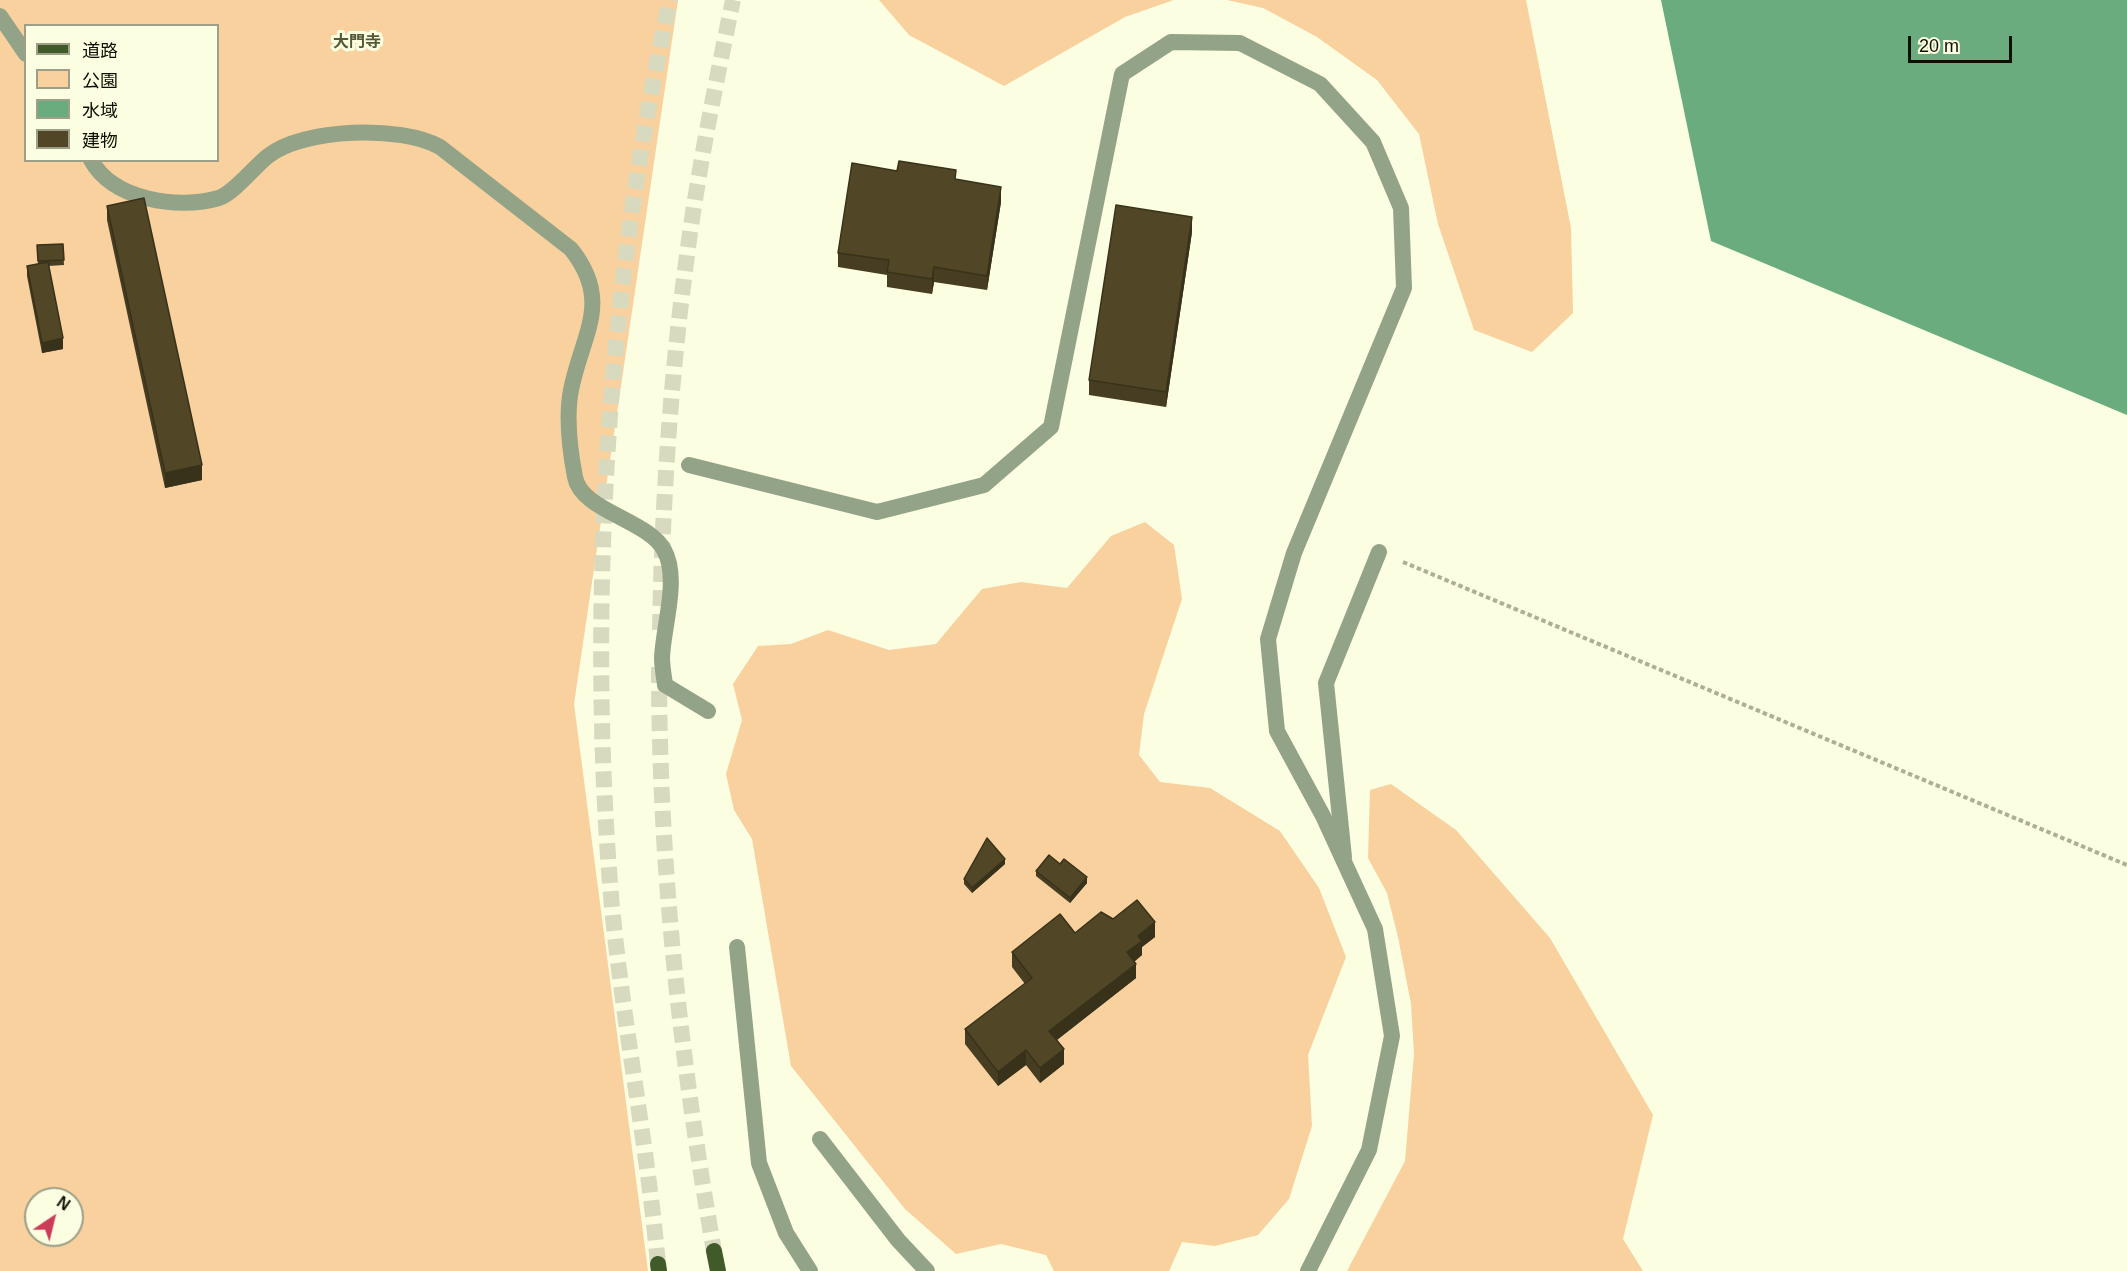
<!DOCTYPE html>
<meta charset="utf-8">
<style>
body{margin:0}
#map{position:relative;width:2127px;height:1271px;overflow:hidden;background:#fbfee0;font-family:Arial,"Noto Sans JP",sans-serif}
canvas{display:block}
.legend{position:absolute;left:24px;top:24px;width:195px;height:138px;box-sizing:border-box;background:#fbfee0;border:2px solid #9d9f88;margin:0;padding:8px 10px;list-style:none;font-size:18px;color:#0f1004}
.legend li{display:flex;align-items:center;gap:12px;height:30px}
.legend b{width:30px;border:2px solid #9d9f88}
.north{position:absolute;left:24px;top:1187px;width:60px;height:60px;box-sizing:border-box;background:#fbfee0;border:2px solid #9d9f88;border-radius:50%;rotate:35deg;font-size:16px;font-weight:700;line-height:24px;text-align:center;color:#0f1004}
.north::after{content:'';display:block;margin:auto;width:21px;height:27px;background:#cc3c58;clip-path:polygon(50% 0,100% 100%,50% 72%,0 100%)}
.scale{position:absolute;left:1908px;top:36px;width:104px;height:27px;box-sizing:border-box;border:3px solid #0f1004;border-top:0;padding-left:8px;font-size:18px;line-height:21px;white-space:nowrap;color:#0f1004;-webkit-text-stroke:4px #fbfee0;paint-order:stroke}
</style>
<div id="map">
<canvas width="2127" height="1271"></canvas>
<ul class="legend">
<li><b style="height:8px;background:#405b29"></b>道路</li>
<li><b style="height:16px;background:#f8d19f"></b>公園</li>
<li><b style="height:16px;background:#6bac7e"></b>水域</li>
<li><b style="height:16px;background:#514727"></b>建物</li>
</ul>
<div class="north">N</div>
<div class="scale">20 m</div>
</div>
<script>
const g = document.querySelector('canvas').getContext('2d');
g.lineJoin = 'round';
function fillPath(path, color) { g.fillStyle = color; g.fill(path, 'evenodd'); }
function stroke(path, color, width, dash) { g.strokeStyle = color; g.lineWidth = width; g.lineCap = dash ? 'butt' : 'round'; g.setLineDash(dash || []); g.stroke(path); }
function drawText(font, color, halo, rows, align = 'center') {
  g.font = font + ' Arial,"Noto Sans JP",sans-serif'; g.lineWidth = 6; g.setLineDash([]); g.textBaseline = 'middle'; g.strokeStyle = halo; g.fillStyle = color; for (const [text, x, y, turn = 0] of rows) {
    g.save(); g.translate(x, y); g.rotate((+turn || 0) * Math.PI / 180); g.textAlign = isNaN(turn) ? turn : align; if (halo) g.strokeText(text, 0, 0); g.fillText(text, 0, 0); g.restore();
  }
}
const green = new Path2D(`
 M0,0H678L574,704L648,1271H0ZM26,26H218V160H26ZM36,1199H72V1235H36Z
 M879,0H1174L1125,17L1004,86L909,35Z
 M1227,0H1526L1571,228L1573,313L1532,352L1474,330L1438,224L1419,134L1377,80L1317,37L1263,8Z
 M1145,522L1174,545L1182,599L1144,714L1139,755L1160,782L1210,788L1280,831L1319,888L1346,957L1308,1055L1312,1126L1289,1199L1258,1235L1215,1246L1182,1242L1169,1271H1054L1046,1255L1001,1244L956,1254L905,1209L791,1066L752,839L734,810L726,774L742,720L733,684L758,646L791,644L828,630L889,650L936,644L982,589L1021,582L1067,588L1111,536Z
 M1391,784L1456,830L1550,938L1653,1115L1623,1239L1643,1271H1347L1405,1161L1414,1054L1411,1004L1398,937L1387,893L1368,858L1370,790Z`);
const water = new Path2D(`
 M1661,0H2127V415L1711,241Z`);
const primaryTunnel = new Path2D(`
 M660,630C662,508 670,384 686,263C697,175 715,87 733,0
 M659,667C659,864 680,1058 714,1251
 M658,1264C647,1141 622,1020 611,896C587,604 607,287 670,0`);
const path = new Path2D(`
 M1403,562L2127,865`);
const service = new Path2D(`
 M0,16L26,54
 M91,160C113,200 178,210 219,198C234,193 254,167 268,156C303,128 401,125 440,147L571,249C613,302 582,334 571,390C566,416 570,451 575,477C581,511 648,520 664,550C680,578 663,627 662,658C662,667 664,676 665,685L708,711
 M1344,857L1326,683L1379,552`);
const minor = new Path2D(`
 M689,465L877,512L984,485L1051,427L1122,74L1171,42L1240,43L1320,84L1373,142L1401,208L1404,288L1294,553L1268,639L1277,731L1323,816L1375,929L1392,1036L1369,1150L1308,1271
 M737,947L759,1163L786,1233L810,1271
 M820,1139L898,1240L927,1271`);
const primary = new Path2D(`
 M714,1251L718,1271
 M658,1264L659,1271`);
const wall = new Path2D(`
 M956,180L1001,202L987,290L934,282L932,294L887,287V275L838,267V253Z
 M107,206L202,480L165,488L107,220Z
 M1192,232L1166,407L1089,395V380Z
 M63,244L64,265L48,266L63,349L42,353L27,276V266L38,264L37,245Z
 M1005,864L972,893L964,884V879Z
 M1060,864L1087,883L1070,903L1036,876V871Z
 M1113,919L1155,937L1142,947V955L1134,962L1136,978L1057,1040L1064,1064L1040,1083L1026,1065L998,1086L965,1044V1029L1025,984L1012,967V952L1075,933Z`);
const shadedWall = new Path2D(`
 M1001,187V202L987,290V276Z
 M1192,217V232L1166,407V392Z
 M934,267V282L932,294V279Z
 M63,338V349L42,353V343Z
 M202,465V480L165,488V473Z
 M1005,859V864L972,893V888Z
 M1087,877V883L1070,903V898Z
 M1155,922V937L1142,947V955L1127,967V952L1138,936Z
 M1136,964V978L1049,1046V1031Z
 M1064,1049V1064L1040,1083V1068Z
 M1026,1050V1065L998,1086V1072Z`);
const building = new Path2D(`
 M899,161L956,170L955,179L1001,187L987,276L934,267L932,279L887,272L889,260L838,253L852,163L897,171Z
 M144,198L202,465L165,473L107,206Z
 M1116,205L1192,217L1166,392L1089,380Z
 M63,244L64,260L38,261L37,245Z
 M48,262L63,338L42,343L27,266Z
 M987,838L1005,859L972,888L964,879Z
 M1049,855L1060,864L1064,859L1087,877L1070,898L1036,871Z
 M1137,900L1155,922L1138,936L1142,941L1127,952L1136,964L1049,1031L1064,1049L1040,1068L1026,1050L998,1072L965,1029L1032,978L1012,952L1060,914L1075,933L1101,912L1113,919Z`);
const neighbourhoodNames = [
 ["大門寺",357,43]
];
fillPath(green, '#f8d19f');
fillPath(water, '#6bac7e');
stroke(primaryTunnel, '#d8dabf', 16, [16, 8]);
stroke(path, '#acae96', 4, [4.5, 3]);
stroke(service, '#93a388', 16);
stroke(minor, '#93a388', 16);
stroke(primary, '#405b29', 16);
fillPath(wall, '#463d22');
fillPath(shadedWall, '#39321b');
fillPath(building, '#514727');
stroke(building, '#39321b', 1.5);
drawText('bold 16px', '#555837', '#fbfee0', neighbourhoodNames);
</script>
